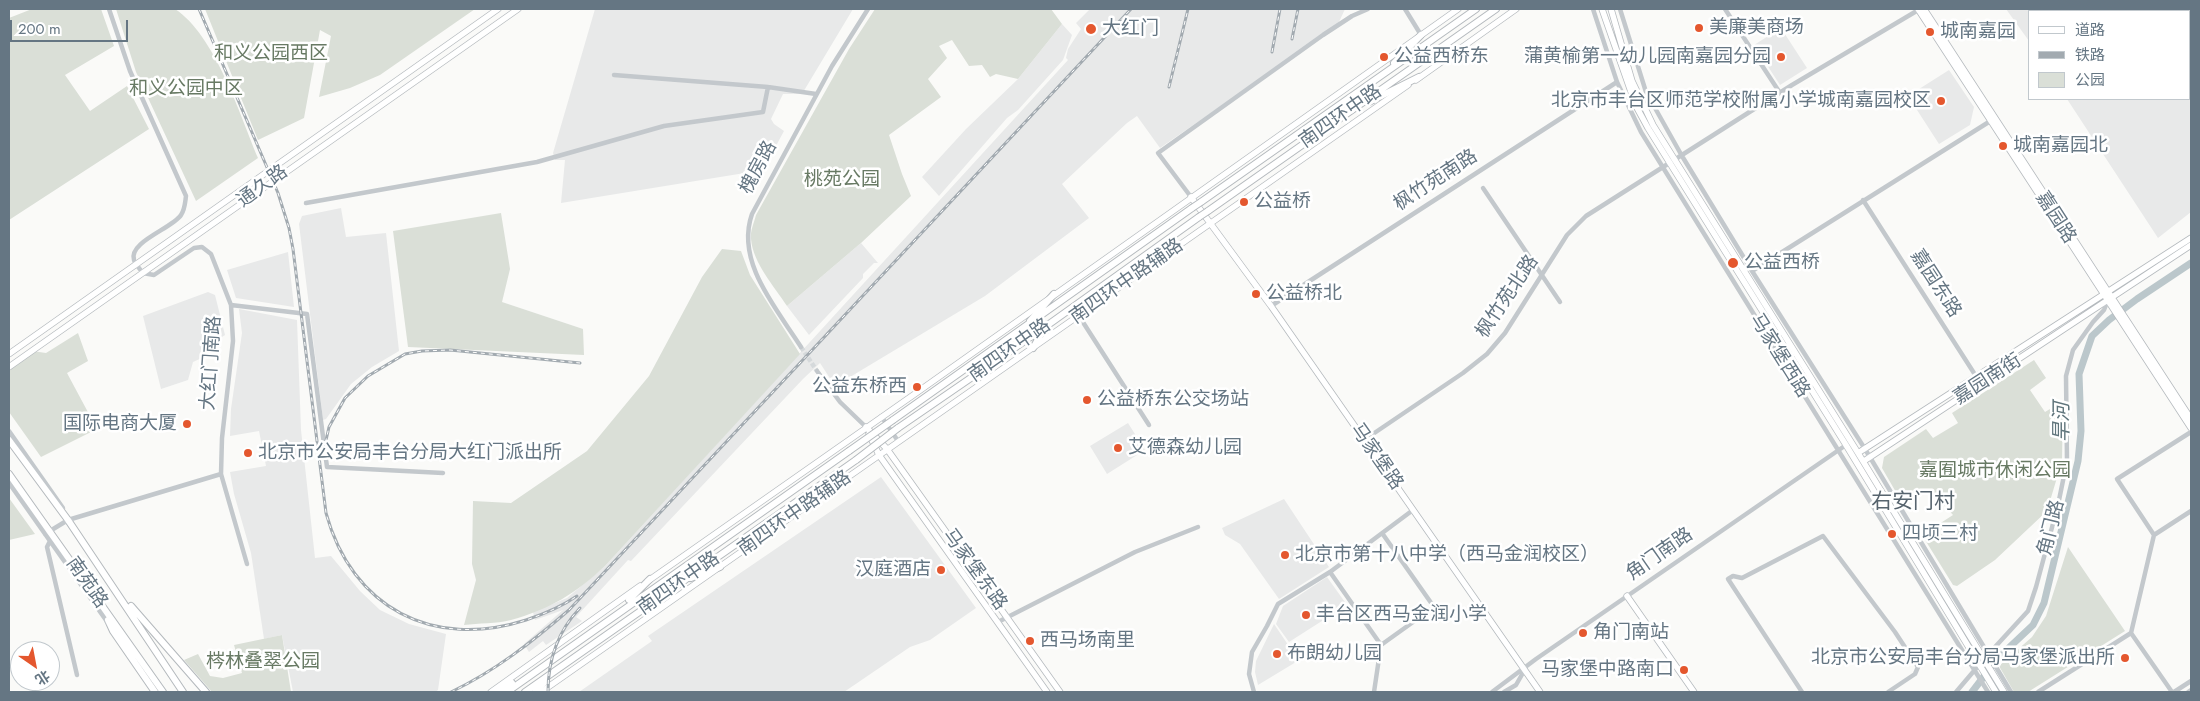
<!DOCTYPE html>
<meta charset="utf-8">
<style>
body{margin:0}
#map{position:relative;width:2200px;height:701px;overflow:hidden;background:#fafaf8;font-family:Jost,"Noto Sans SC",sans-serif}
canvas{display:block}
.frame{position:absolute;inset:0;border:10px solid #657683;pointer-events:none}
.legend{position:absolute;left:2028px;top:10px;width:162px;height:90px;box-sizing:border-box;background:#fff;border:1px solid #c1c8cd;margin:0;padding:6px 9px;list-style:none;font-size:15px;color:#657683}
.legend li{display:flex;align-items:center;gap:10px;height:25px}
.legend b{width:25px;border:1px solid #c1c8cd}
.north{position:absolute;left:10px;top:641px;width:50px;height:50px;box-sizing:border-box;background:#fff;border:1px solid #c1c8cd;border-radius:50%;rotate:147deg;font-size:14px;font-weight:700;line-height:20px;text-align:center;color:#657683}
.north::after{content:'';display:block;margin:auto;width:18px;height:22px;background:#e4572e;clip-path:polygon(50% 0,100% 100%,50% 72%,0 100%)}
.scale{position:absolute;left:10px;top:20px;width:118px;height:22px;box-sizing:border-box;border:2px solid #657683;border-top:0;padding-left:6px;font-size:15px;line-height:18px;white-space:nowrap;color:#657683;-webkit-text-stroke:4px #fff;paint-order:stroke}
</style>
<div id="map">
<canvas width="2200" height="701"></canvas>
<div class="frame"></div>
<ul class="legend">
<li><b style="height:6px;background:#fff"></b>道路</li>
<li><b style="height:6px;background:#a2aab0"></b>铁路</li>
<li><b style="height:14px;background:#dadfd7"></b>公园</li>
</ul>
<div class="north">北</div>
<div class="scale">200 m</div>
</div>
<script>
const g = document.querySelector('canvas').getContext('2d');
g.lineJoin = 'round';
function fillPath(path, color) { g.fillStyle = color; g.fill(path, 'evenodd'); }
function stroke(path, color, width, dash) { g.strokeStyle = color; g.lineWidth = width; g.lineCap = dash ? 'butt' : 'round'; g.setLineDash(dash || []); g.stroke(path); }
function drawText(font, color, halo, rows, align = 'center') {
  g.font = font + ' Jost,"Noto Sans SC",sans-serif'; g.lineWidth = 5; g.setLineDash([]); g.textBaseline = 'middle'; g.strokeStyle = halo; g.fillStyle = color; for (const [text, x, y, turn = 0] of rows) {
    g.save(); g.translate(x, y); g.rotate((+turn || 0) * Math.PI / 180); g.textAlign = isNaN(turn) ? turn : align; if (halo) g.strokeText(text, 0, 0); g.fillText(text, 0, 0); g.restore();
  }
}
const built = new Path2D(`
 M595,9H853L802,94H783L771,119L774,124L784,131L763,170L561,203L565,160H555L553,153Z
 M1090,9H1345L1339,22L1325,34L1160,148L1137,116L1127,123L1062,184L1089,218L985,296L835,386L820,363L803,379L631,561L628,560L576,617L582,621L546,645L543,641L529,652L524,644L563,610L535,620L533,612L567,598L605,566L1068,60L1066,58L1068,49L1081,29L1076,23Z
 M2006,9H2191V212L2158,238L2067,99H2189V11H2029V41Z
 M1062,24L1072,35L1063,60L1018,110L1007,118L939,196L922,177L966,129L1018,79Z
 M1781,28L1807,68L1780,85L1754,45Z
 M1949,70L1974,107L1970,125L1939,144L1908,96Z
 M341,208L346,237L386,233L399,351L372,367L351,384L326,419L323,420L299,224L302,216Z
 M861,243L878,263H874L863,274V278L809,335L787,306Z
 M288,252L294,307L236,298L227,270Z
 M208,292L215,295L225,335L217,340L215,352L193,362L188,380L161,389L143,316Z
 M239,309L297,320L301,430L315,558L331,556L360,591L380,610L409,624L446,634L438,690L435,692H293L282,635L264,639L251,553L234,494L230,472L266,466L259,431L230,436L231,409L242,333Z
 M1128,423L1145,450L1107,474L1090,446Z
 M881,477L976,608L930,640L910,647L844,692H579L652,641L648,636Z
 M1284,499L1329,567L1279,599L1240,544L1225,535L1222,528Z
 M1327,577L1347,605L1289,642L1276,624L1283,606Z
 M1274,624L1297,658L1296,662L1258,685L1255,672L1256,661Z`);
const green = new Path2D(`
 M32,9H101L114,46L65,75L90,111L127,86L149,129L9,220V18Z
 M116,9H175C215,35 240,115 258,158L196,201L136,72Z
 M205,9H475L380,75L350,88L319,97L331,36L320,30L304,118L258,140Z
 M875,9H1051L1062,24L1018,79L996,74L990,77L982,65L969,66L952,40L939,46L947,58L928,79L941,97L889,135L902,174L911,196L861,243L787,306C774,286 753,263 751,239C750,231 754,223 756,215L849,49Z
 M501,213L510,269L502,302L583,329L584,355L408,347L393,231Z
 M722,249L741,251L750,275L800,354L605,566C575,594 550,609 511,620C496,624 479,623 464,625L476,580L472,564L473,501L511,503L587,451L649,376L702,277Z
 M78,333L88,361L67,373L97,429L41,457L9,412V368L32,351L46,353Z
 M2034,360L2046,378L2030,390L2045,412L2063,401L2062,461L2047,511L1995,560L1957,586L1953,585L1922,535L1953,515L1930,489L1904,506L1882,468L1884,457L1926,429L1933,438L1958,423L1952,413Z
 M9,498L35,534L9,540Z
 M2068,547L2125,631L2028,692H2014L1999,666L2032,637L2046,616Z
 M282,635L291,692H212L184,660L198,654L210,676L223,678L242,673L234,645Z`);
const river = new Path2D(`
 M1972,692L1998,658L2033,625L2044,603L2078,461L2081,431L2079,374L2092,336L2109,320L2137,299L2191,263`);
const minorTunnel = new Path2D(`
 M801,347L817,371`);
const minor = new Path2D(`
 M109,9L130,71L186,196C185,203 185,209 181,215C173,228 128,242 134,260C135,264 140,269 143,273L154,275L194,248L202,247L211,254L231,305L233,341L222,438L221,474L247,564
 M1405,9L1421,35
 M1593,9L1617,82L1641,132L1988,692
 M1620,9L1646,92L1682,156L1752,271L1865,449L2011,692
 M1725,9L1780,93
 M614,75L768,87L816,94
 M1483,188L1560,302
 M1191,197L1158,153L1323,35L1352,16L1368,9
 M1863,200L1981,384
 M306,203L537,162L664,126L763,112L768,87
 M1752,271L1992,120
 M231,305L307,314L327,467L443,473
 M1271,306L1617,82
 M1079,316L1149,425
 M801,347C777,309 735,262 752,214L832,66L868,9
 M817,371L840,402L866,427
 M881,416L898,441
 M9,431L63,508
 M1364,440L1463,373L1487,354L1505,333L1567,235L1586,216L1792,85L1920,9
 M9,483L108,623
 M45,534L68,520L221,474
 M2154,535L2117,479L2191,432
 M50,541L47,547L77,675
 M1330,572L1381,645
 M998,622L1135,552L1198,527
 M2131,633L2172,692
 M1984,659L2028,611L2036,587L2058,505L2067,461L2066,376L2073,350L2093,322L2104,310L2108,300
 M1254,692L1249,674L1252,652L1267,626L1278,604L1330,572L1413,510
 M1374,692L1381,645L1434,607L1382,533
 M1492,692L1536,659L1846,445
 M1504,692L1516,685L1524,671
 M1802,692L1728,579L1733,576L1742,578L1823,536L1895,632L1918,667L1915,674L1888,692
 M1956,692L1979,665
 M2038,692L2131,633L2154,535L2191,511
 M2174,692L2191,681
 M2188,692L2191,690`);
const major = new Path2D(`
 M1602,9L1636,106L1648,128L1846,445L1996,692
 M1611,9L1632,81L1653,125L1858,453L2004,692
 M1918,9L2191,428
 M1924,9L2191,419
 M1416,80L1516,9
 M1191,197L1271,306L1540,692
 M9,354L498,9
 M9,367L518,9
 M866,427L887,449L1060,692
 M869,434L879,455L1047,692
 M1858,453L2191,238
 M1864,461L2191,245
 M648,581L919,391L1458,9
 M1627,596L1694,692
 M491,692L640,586
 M541,692L1408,85`);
const highway = new Path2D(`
 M1394,63L1421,35
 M1369,102L1419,77
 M1201,202L1476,9
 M1208,211L1496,9
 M1030,321L1054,294
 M1033,348L1043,331
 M893,420L1192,208
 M898,428L1045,327L1199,217
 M9,440L68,520L183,692
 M9,474L163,692
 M691,578L720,567
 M629,600L650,579
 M131,606L206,692
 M108,620L113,631L155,692
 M496,692L512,683
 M507,692L849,451
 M525,692L856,460
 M535,692L546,681`);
const rail = new Path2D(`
 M199,9L278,193L289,228L293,249L326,513C352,608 433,650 526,620C544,614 561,607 577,596
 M1292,39L1298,9
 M1272,52L1280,9
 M1169,87L1188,9
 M322,458L329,427L345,398L368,376L405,354L422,351L450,350L580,363
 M451,692C495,671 532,642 569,610L1131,9
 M548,692C548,660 557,632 580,608`);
const highwayBridge = new Path2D(`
 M1192,208L1201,202
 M1199,217L1208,211
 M849,451L893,420
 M856,460L898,428`);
const markers = [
 [1699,28,5,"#e4572e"],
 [1091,29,6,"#e4572e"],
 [1930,32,5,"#e4572e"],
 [1384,57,5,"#e4572e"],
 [1781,57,5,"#e4572e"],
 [1941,101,5,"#e4572e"],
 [2003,146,5,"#e4572e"],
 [1244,202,5,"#e4572e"],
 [1733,263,6,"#e4572e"],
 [1256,294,5,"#e4572e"],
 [917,387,5,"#e4572e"],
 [1087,400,5,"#e4572e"],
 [187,424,5,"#e4572e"],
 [1118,448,5,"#e4572e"],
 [248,453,5,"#e4572e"],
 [1892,534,5,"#e4572e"],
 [1285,555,5,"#e4572e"],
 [941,570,5,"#e4572e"],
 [1306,615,5,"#e4572e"],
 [1583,633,5,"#e4572e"],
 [1030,641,5,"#e4572e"],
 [1277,654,5,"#e4572e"],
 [2125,658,5,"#e4572e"],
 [1684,670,5,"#e4572e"]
];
const poiNames = [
 ["美廉美商场",1709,28],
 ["大红门",1102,29],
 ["城南嘉园",1940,32],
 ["公益西桥东",1394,57],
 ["蒲黄榆第一幼儿园南嘉园分园",1771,57,"right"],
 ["北京市丰台区师范学校附属小学城南嘉园校区",1931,101,"right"],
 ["城南嘉园北",2013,146],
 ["公益桥",1254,202],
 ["公益西桥",1744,263],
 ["公益桥北",1266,294],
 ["公益东桥西",907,387,"right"],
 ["公益桥东公交场站",1097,400],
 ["国际电商大厦",177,424,"right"],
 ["艾德森幼儿园",1128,448],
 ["北京市公安局丰台分局大红门派出所",258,453],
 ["四顷三村",1902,534],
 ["北京市第十八中学（西马金润校区）",1295,555],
 ["汉庭酒店",931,570,"right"],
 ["丰台区西马金润小学",1316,615],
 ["角门南站",1593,633],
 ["西马场南里",1040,641],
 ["布朗幼儿园",1287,654],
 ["北京市公安局丰台分局马家堡派出所",2115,658,"right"],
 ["马家堡中路南口",1674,670,"right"]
];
const parkNames = [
 ["和义公园西区",271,54],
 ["和义公园中区",186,89],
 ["桃苑公园",842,180],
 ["嘉囿城市休闲公园",1995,471],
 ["梣林叠翠公园",263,662]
];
const streetNames = [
 ["南四环中路",1341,117,-35],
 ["槐房路",759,168,-62],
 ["枫竹苑南路",1436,181,-33],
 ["通久路",263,187,-36],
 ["嘉园路",2055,218,57],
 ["南四环中路辅路",1127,282,-35],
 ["嘉园东路",1935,284,57],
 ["枫竹苑北路",1508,297,-56],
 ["南四环中路",1010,351,-35],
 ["马家堡西路",1779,356,58],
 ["大红门南路",212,363,-86],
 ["嘉园南街",1988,380,-33],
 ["马家堡路",1376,457,55],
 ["南四环中路辅路",795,514,-35],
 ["角门路",2052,528,-76],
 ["角门南路",1660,555,-35],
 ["马家堡东路",974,570,54],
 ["南苑路",86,583,55],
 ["南四环中路",679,584,-35]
];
const waterNames = [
 ["旱河",2063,422,-90]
];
const quarterNames = [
 ["右安门村",1913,503]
];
fillPath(built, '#e8e9e9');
fillPath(green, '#dadfd7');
stroke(river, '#bbc7cb', 7);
stroke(minorTunnel, '#d5d9db', 4.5, [4.5, 2]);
stroke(major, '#b5babe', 7);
stroke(highway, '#b4b9bd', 8);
stroke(minor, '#c3c8cc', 4.5);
stroke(major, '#fff', 5.5);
stroke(highway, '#fff', 6);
stroke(rail, '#a2aab0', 3);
stroke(rail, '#fff', 1, [4]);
stroke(highwayBridge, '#b4b9bd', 8, []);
stroke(highwayBridge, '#fff', 6);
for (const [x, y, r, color] of markers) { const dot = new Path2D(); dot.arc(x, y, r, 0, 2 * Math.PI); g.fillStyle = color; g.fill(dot); stroke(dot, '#fff', 2); }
drawText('19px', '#657683', '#fff', poiNames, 'left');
drawText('19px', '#687a64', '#fff', parkNames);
drawText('19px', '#657683', '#fff', streetNames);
drawText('italic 20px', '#60757c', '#fff', waterNames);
drawText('21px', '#57646e', '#fff', quarterNames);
</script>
